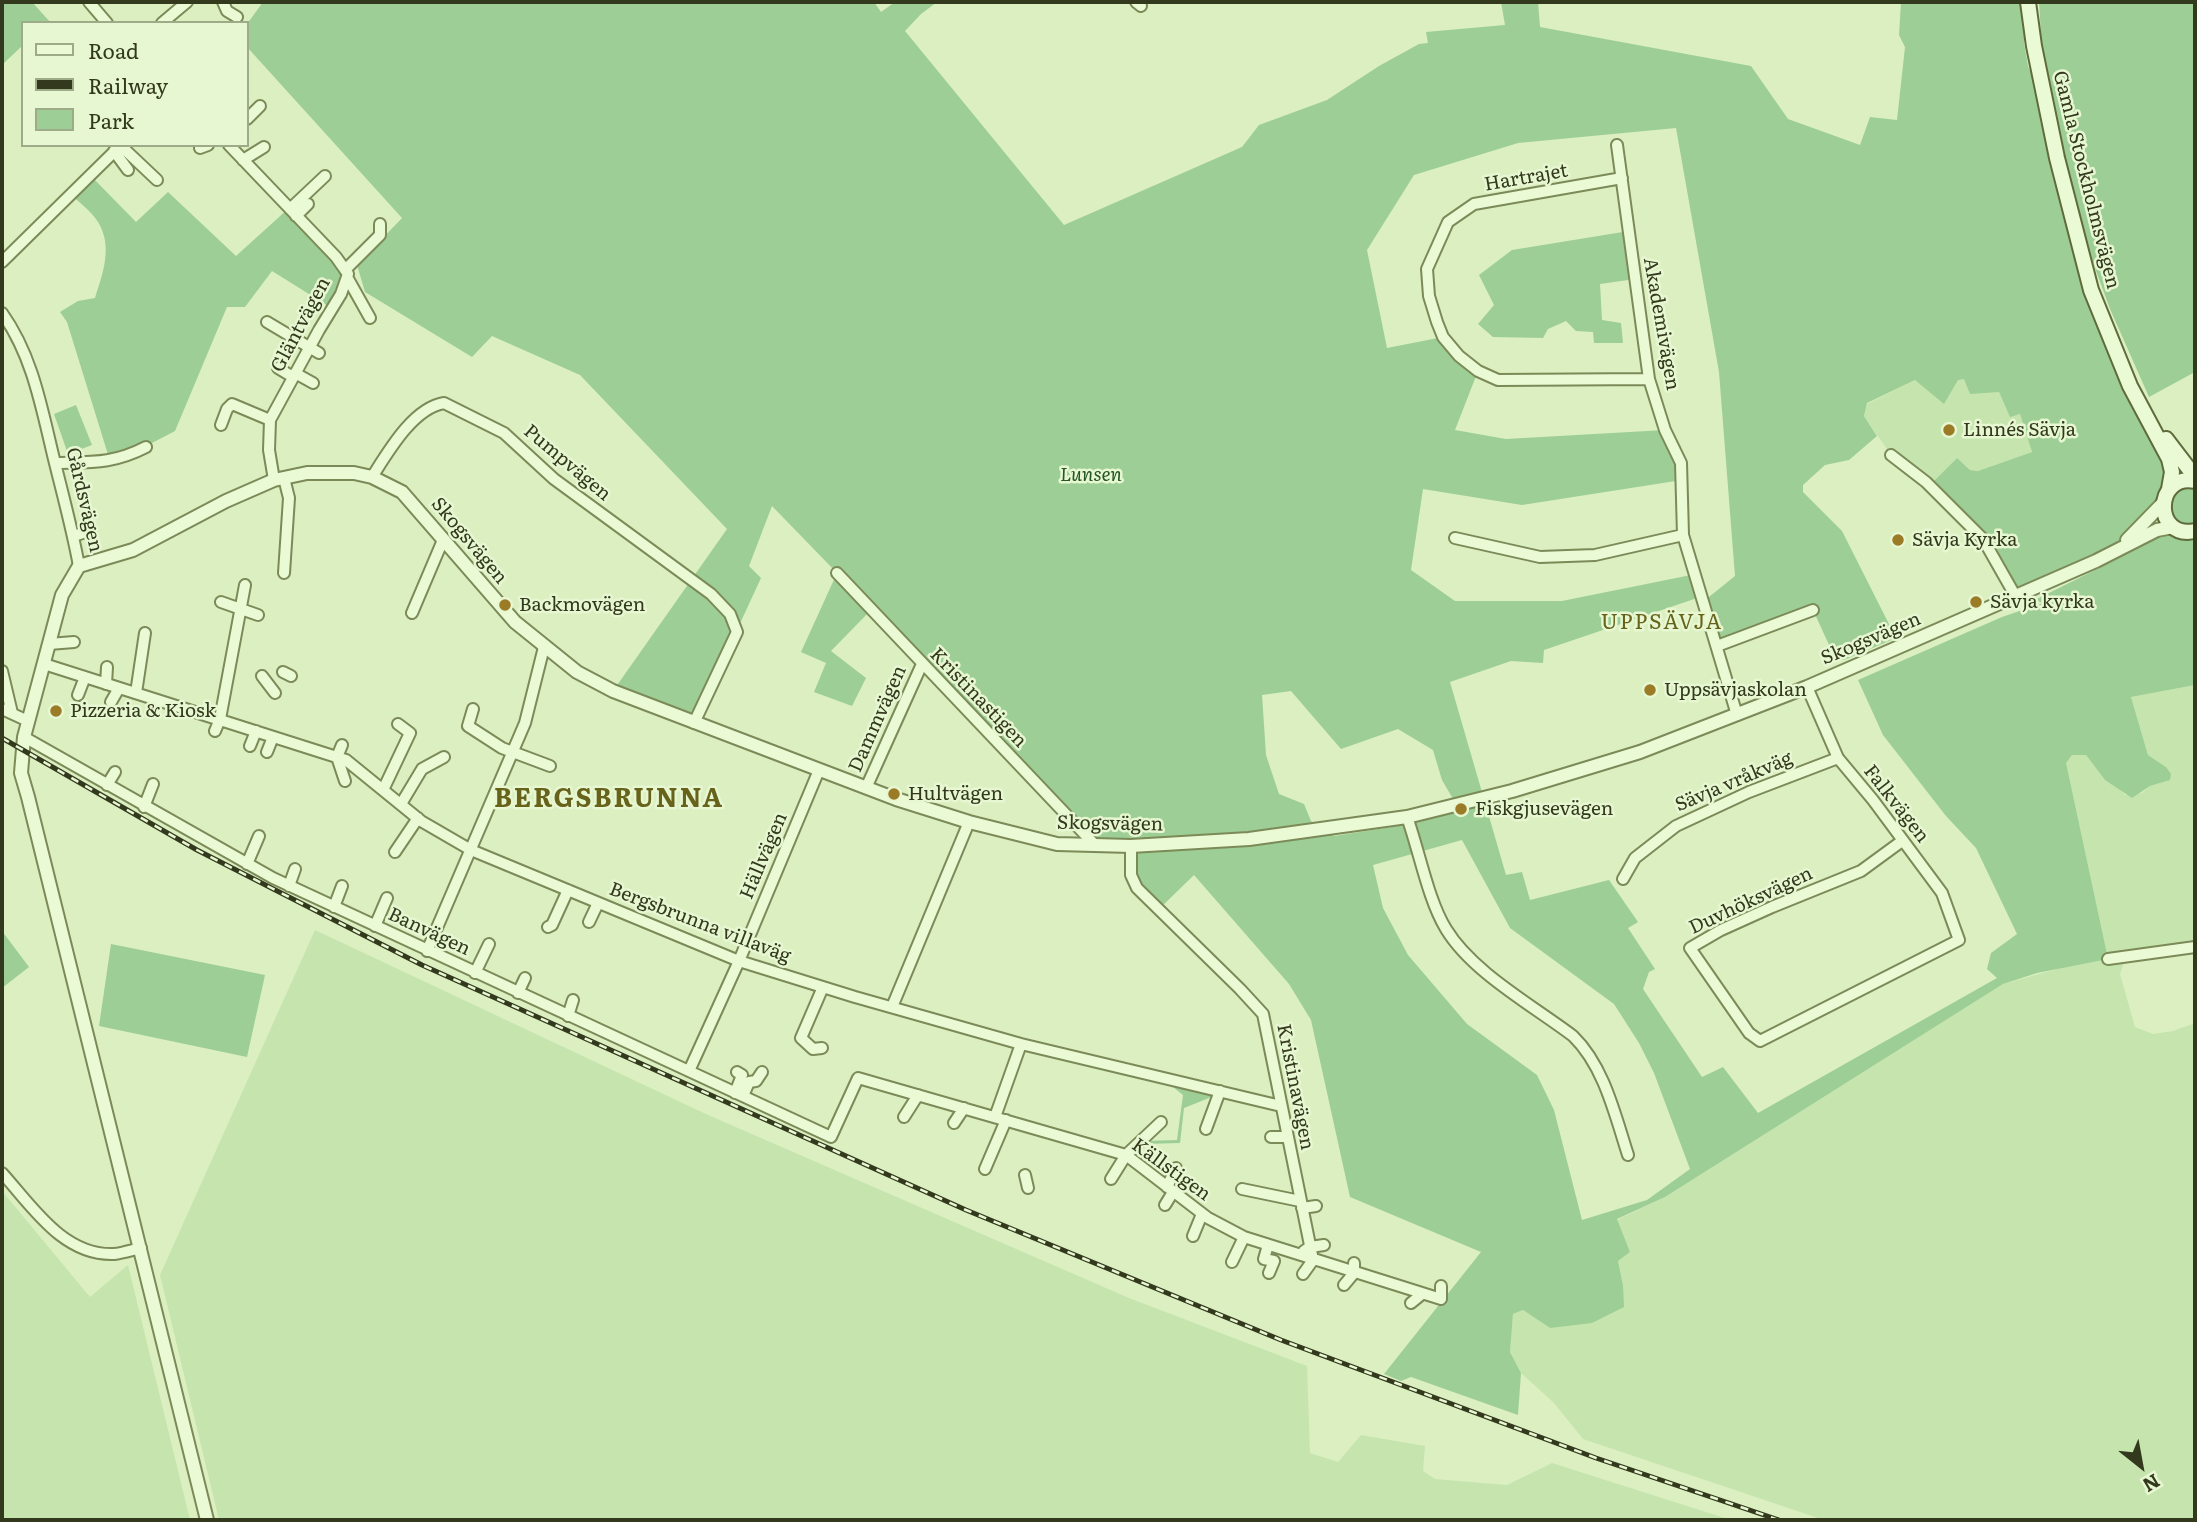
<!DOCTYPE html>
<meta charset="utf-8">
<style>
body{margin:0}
#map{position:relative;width:2197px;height:1522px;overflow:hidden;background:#dbefc1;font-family:Literata,serif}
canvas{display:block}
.frame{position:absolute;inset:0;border:4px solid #33391d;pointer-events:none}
.legend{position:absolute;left:21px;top:21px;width:228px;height:126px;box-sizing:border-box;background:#e6f7d1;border:2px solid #9eab89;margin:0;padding:9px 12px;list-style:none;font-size:21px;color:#33391d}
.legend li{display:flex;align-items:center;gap:14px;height:35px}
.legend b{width:35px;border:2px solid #9eab89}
.north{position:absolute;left:2106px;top:1431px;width:70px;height:70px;-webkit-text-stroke:5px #e6f7d1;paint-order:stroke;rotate:149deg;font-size:19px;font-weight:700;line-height:28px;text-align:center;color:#33391d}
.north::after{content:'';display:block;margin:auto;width:24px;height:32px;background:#33391d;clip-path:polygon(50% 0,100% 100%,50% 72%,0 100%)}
</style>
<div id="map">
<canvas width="2197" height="1522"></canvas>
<div class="frame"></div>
<ul class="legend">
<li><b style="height:9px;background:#eafad5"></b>Road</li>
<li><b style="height:9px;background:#33391d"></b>Railway</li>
<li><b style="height:19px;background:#9dce95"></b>Park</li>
</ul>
<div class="north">N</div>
</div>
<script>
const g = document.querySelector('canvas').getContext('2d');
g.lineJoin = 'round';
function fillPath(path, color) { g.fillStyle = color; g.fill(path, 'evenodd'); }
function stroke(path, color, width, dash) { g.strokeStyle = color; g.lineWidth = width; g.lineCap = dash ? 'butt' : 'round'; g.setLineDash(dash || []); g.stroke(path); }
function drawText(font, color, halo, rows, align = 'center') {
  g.font = font + ' Literata,serif'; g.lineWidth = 5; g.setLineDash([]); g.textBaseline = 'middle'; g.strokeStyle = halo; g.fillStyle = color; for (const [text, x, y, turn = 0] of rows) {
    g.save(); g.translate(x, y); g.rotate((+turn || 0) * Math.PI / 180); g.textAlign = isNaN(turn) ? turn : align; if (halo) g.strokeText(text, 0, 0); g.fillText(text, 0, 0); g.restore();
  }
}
const farmland = new Path2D(`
 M1964,379L1999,392L2010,416L2020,414L2032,452L1978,471L1970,470L1957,458L1934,481L1927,474L1891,455L1864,416L1867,404L1915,380Z
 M2195,685V947L2126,956L2120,974L2135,1027L2153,1034L2173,1031L2195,1023V1520H1824L1583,1439L1554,1403L1521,1373L1510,1352L1513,1314L1523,1310L1550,1328L1623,1285L1618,1261L1630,1252L1617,1220L1665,1197L2003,984L2068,966L2083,851L2065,762L2072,755H2086L2105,780L2117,786L2125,795L2142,793L2150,786L2160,783L2166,767L2148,755L2131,697Z
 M315,930L708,1115L1129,1298L1307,1366L1310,1453L1338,1462L1361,1435L1425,1446L1423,1471L1435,1479L1507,1485L1552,1463L1731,1520H219L160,1275Z
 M2,1191L90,1297L128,1265L190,1520H2Z`);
const green = new Path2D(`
 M2,2H32L51,23H23V45L2,65Z
 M263,2H874L881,12L895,2H937L921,14L905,31L1064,225L1242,147L1259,125L1327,100L1379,66L1419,44L1428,43L1426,32L1505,25L1501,2H1538L1540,27L1751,66L1788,119L1860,145L1870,117L1897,120L1905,47L1899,35L1901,2H2023L2027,27L2024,43L2028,66L2035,83L2065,216L2168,467C2166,476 2165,486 2162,494C2143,539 2063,575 2018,587L2012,583L1944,498L1934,481L1957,458L1970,470L1978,471L2032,452L2020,414L2010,417L1999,392L1970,394L1964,379L1958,380L1944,404L1915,380L1867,403L1864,416L1877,436L1849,460L1825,465L1803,485V492L1842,531L1896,638L1844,660H1836L1813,610L1717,646L1704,601L1735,576L1719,372L1676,128L1518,143L1414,175L1367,250L1387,348L1443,337L1478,371L1455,430L1506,439L1665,430L1682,480L1522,505L1423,489L1411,570L1455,601H1562L1696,574L1703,596L1544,650L1543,663L1511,661L1450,682L1506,875L1522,872L1530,900L1609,880L1638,922L1628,928L1655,969L1649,972L1643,989L1702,1077L1723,1067L1758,1113L1997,978L1987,969L1991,953L2017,934L1976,848L1946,816L1883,735L1858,680L2002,617L2043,603L2035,600L2121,557L2119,555L2164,531L2195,541V685L2131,697L2148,755L2166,767L2171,774L2170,780L2150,786L2132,798L2105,780L2086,755H2072L2066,763L2108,959L2037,973L2003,984L1665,1197L1617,1219L1630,1252L1618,1261L1623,1285L1624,1307L1592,1323L1550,1328L1523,1310L1513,1314L1510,1352L1521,1373L1518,1415L1411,1377L1401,1381L1384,1374L1481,1252L1350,1197L1311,1020L1289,984L1194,875L1158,910L1137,888L1130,846L1095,845L871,610L831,651L866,678L852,706L814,692L826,663L801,652L837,573L772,506L749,566L761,578L694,723L613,691L727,529L580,375L492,336L472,357L365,292L357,265L402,218L247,47V24ZM1291,691L1341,749L1398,729L1433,750L1442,780L1460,811L1410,824L1334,836L1311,821L1304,804L1279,794L1266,755L1262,695ZM1462,840L1510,928L1614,1004L1639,1043L1654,1073L1690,1169L1647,1200L1582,1220L1554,1110L1537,1075L1467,1024L1408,955L1383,908L1373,865Z
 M2039,2H2195V372L2149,397L2110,309L2089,252L2068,176L2042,50Z
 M90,175L136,222L168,192L236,256L289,208L348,274L333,309L272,271L245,307H227L175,431L125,457L110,461L67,322L60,312L78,301L95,298C103,273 113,246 98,222C92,212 79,202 70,194Z
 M1629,231L1635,279L1600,284L1602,320L1621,323L1623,343H1594L1593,332L1576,331L1566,321L1548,329L1543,338L1493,337L1478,324L1494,305L1479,275L1512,250Z
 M76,405L92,445L68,454L54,414Z
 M2195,486V526L2188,527L2173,519L2170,498L2176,489Z
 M2,931L29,967L2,988Z
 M111,944L265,975L247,1057L99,1026Z
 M1173,1087L1214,1096L1184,1108L1180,1143L1141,1144L1143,1141L1177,1140L1183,1095Z`);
const minor = new Path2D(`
 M89,2L107,23
 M223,2L227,11L237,17
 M1136,2L1141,6
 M162,23L187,2
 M247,119L260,106
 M120,145L157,180
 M229,145L336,257L348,274L341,294L319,330L270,420L269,450L274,480
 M1617,145L1649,379L1665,430L1681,463L1683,535L1737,715
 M200,148L208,145
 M114,151L128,170
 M243,160L264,147
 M1622,178L1474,204L1448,222L1427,269L1429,296L1437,322L1443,337L1459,356L1478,371L1498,380L1649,379
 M290,209L325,176
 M296,216L308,204
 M2,262L121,145
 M345,270L380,235V224
 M347,277L370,318
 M2,313C32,355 41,405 53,455C62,492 72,528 79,566
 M267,322L319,353
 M278,368L293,377
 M295,373L313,383
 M221,425L227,409L232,404L270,420
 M1891,455L1926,482L1983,539L2016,597
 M55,463C92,462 113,464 146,447
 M372,477C388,452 413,408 444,403L504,433L554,479L711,594L730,614L737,632L694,723
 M284,478L289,498L284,573
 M74,536L91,530
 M1455,538L1540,557L1595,555L1683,535
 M837,573L1095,845
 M221,602L258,615
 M412,613L443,540
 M49,644L74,642
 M1717,646L1813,610
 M44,664L346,760L421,821L471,850L739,961L855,997L1021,1044L1281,1106
 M2,671L12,713
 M283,672L291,676
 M262,676L275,693
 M106,684L107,667
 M1807,687L1838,758L1873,800L1942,893L1959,940L1760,1041L1749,1033L1690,948L1721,930L1772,907L1861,871L1902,841
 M136,693L145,633
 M78,695L85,677
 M111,702L119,688
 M2,709L28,721
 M473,709L468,726L502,748L550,766
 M215,731L220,719L245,585
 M24,737L273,878L831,1137L858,1078L1126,1155L1208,1218L1244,1237L1441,1299V1286
 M342,745L337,757L345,781
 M250,746L256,731
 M267,752L273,737
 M107,785L115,772
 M866,788L922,664
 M383,790L410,733L398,724
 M401,804L422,769L444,757
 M144,807L153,784
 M1407,817C1419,850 1428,900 1446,929C1472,972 1532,1005 1573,1036C1604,1066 1615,1115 1628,1155
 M1131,846V875L1137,888L1240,989L1263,1014L1313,1260L1303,1274
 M395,852L418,818
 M247,864L259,836
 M1623,879L1635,858L1676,826L1749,792L1838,758
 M289,886L295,869
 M334,907L342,886
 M589,922L598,903
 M375,926L387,898
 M548,927L552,925L568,890
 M427,951L525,723L544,647
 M2108,959L2195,947
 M475,973L489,944
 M518,993L525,978
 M892,1007L969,822
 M568,1016L573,1000
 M822,1048L813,1049L801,1038L823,987
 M689,1071L739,961L819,770
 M735,1093L742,1075L737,1072
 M743,1096L749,1082L756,1081L762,1072
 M904,1117L918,1095
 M995,1117L1021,1044
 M954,1123L964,1108
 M1206,1129L1220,1091
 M1271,1137H1287
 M985,1169L1006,1120
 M2,1173C32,1206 63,1256 114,1254C123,1253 132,1250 141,1248
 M1025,1175L1028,1188
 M1111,1179L1126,1155L1161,1122
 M1167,1187L1176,1168
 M1242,1189L1300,1201
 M1165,1205L1173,1192
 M1302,1208L1316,1206
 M1193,1236L1202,1214
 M1268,1245L1264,1259L1274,1261L1269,1273
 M1304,1251L1310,1247L1324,1245
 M1232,1262L1244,1237
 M1344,1285L1354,1273V1263
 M1411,1303L1422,1294`);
const tertiary = new Path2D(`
 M2127,540L2163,503
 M207,1520L28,797L21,773L24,737L62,595L79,566L133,550L226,501L274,480L307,473H354L372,477L402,492L515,622L577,672L613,691L896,799L969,822L1057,844L1131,846L1249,839L1407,817L1512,791L1640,752L1807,687L2096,561L2157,530L2173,527`);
const secondary = new Path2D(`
 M2028,2L2034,46L2057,158L2091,290L2130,386L2169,459L2172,472L2169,489
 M2166,439L2195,477
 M2195,481C2154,473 2153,540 2195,531`);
const rail = new Path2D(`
 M2,738L197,850L422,965L966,1210L1281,1340L1596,1458L1779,1520`);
const markers = [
 [1949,430,7,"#9b7b26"],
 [1898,540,7,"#9b7b26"],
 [1976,602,7,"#9b7b26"],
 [505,605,7,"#9b7b26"],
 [1650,690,7,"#9b7b26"],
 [56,711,7,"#9b7b26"],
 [894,794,7,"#9b7b26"],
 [1461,809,7,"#9b7b26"]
];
const streetNames = [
 ["Hartrajet",1526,178,-10],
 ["Gamla Stockholmsvägen",2086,180,76],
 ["Akademivägen",1661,324,80],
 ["Gläntvägen",301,325,-62],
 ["Pumpvägen",567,463,40],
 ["Gårdsvägen",84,500,77],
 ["Skogsvägen",469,541,50],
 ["Skogsvägen",1871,639,-23],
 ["Kristinastigen",978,698,46],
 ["Dammvägen",878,719,-66],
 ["Sävja vråkväg",1734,782,-23],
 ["Falkvägen",1896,804,52],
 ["Skogsvägen",1110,824,1],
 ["Hällvägen",764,856,-67],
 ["Duvhöksvägen",1751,901,-25],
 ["Bergsbrunna villaväg",700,923,21],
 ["Banvägen",429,932,25],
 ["Kristinavägen",1295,1087,79],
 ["Källstigen",1171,1170,36]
];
const poiNames = [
 ["Linnés Sävja",1963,430],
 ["Sävja Kyrka",1912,540],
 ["Sävja kyrka",1990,602],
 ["Backmovägen",519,605],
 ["Uppsävjaskolan",1664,690],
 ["Pizzeria & Kiosk",70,711],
 ["Hultvägen",908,794],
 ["Fiskgjusevägen",1475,809]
];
const parkNames = [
 ["Lunsen",1091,475]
];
const neighbourhoodNames = [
 ["UPPSÄVJA",1662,623]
];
const districtNames = [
 ["BERGSBRUNNA",609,799]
];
fillPath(farmland, '#c6e5ae');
fillPath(green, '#9dce95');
stroke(minor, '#7c8a58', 14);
stroke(tertiary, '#7c8a58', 16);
stroke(secondary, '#606b3b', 18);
stroke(minor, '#eafad5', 10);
stroke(tertiary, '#eafad5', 12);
stroke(secondary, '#eafad5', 14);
stroke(rail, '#33391d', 5);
stroke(rail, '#e6f7d1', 2.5, [8]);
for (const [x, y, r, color] of markers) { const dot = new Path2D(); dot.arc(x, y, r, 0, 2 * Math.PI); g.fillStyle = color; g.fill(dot); stroke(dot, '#e6f7d1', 2.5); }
drawText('19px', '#33391d', '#e6f7d1', streetNames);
drawText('19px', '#33391d', '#e6f7d1', poiNames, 'left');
drawText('italic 19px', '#235623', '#e6f7d1', parkNames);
g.letterSpacing = '2px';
drawText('21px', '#67631b', '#e6f7d1', neighbourhoodNames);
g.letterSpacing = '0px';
g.letterSpacing = '2px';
drawText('bold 26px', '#67631b', '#e6f7d1', districtNames);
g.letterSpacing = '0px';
</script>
